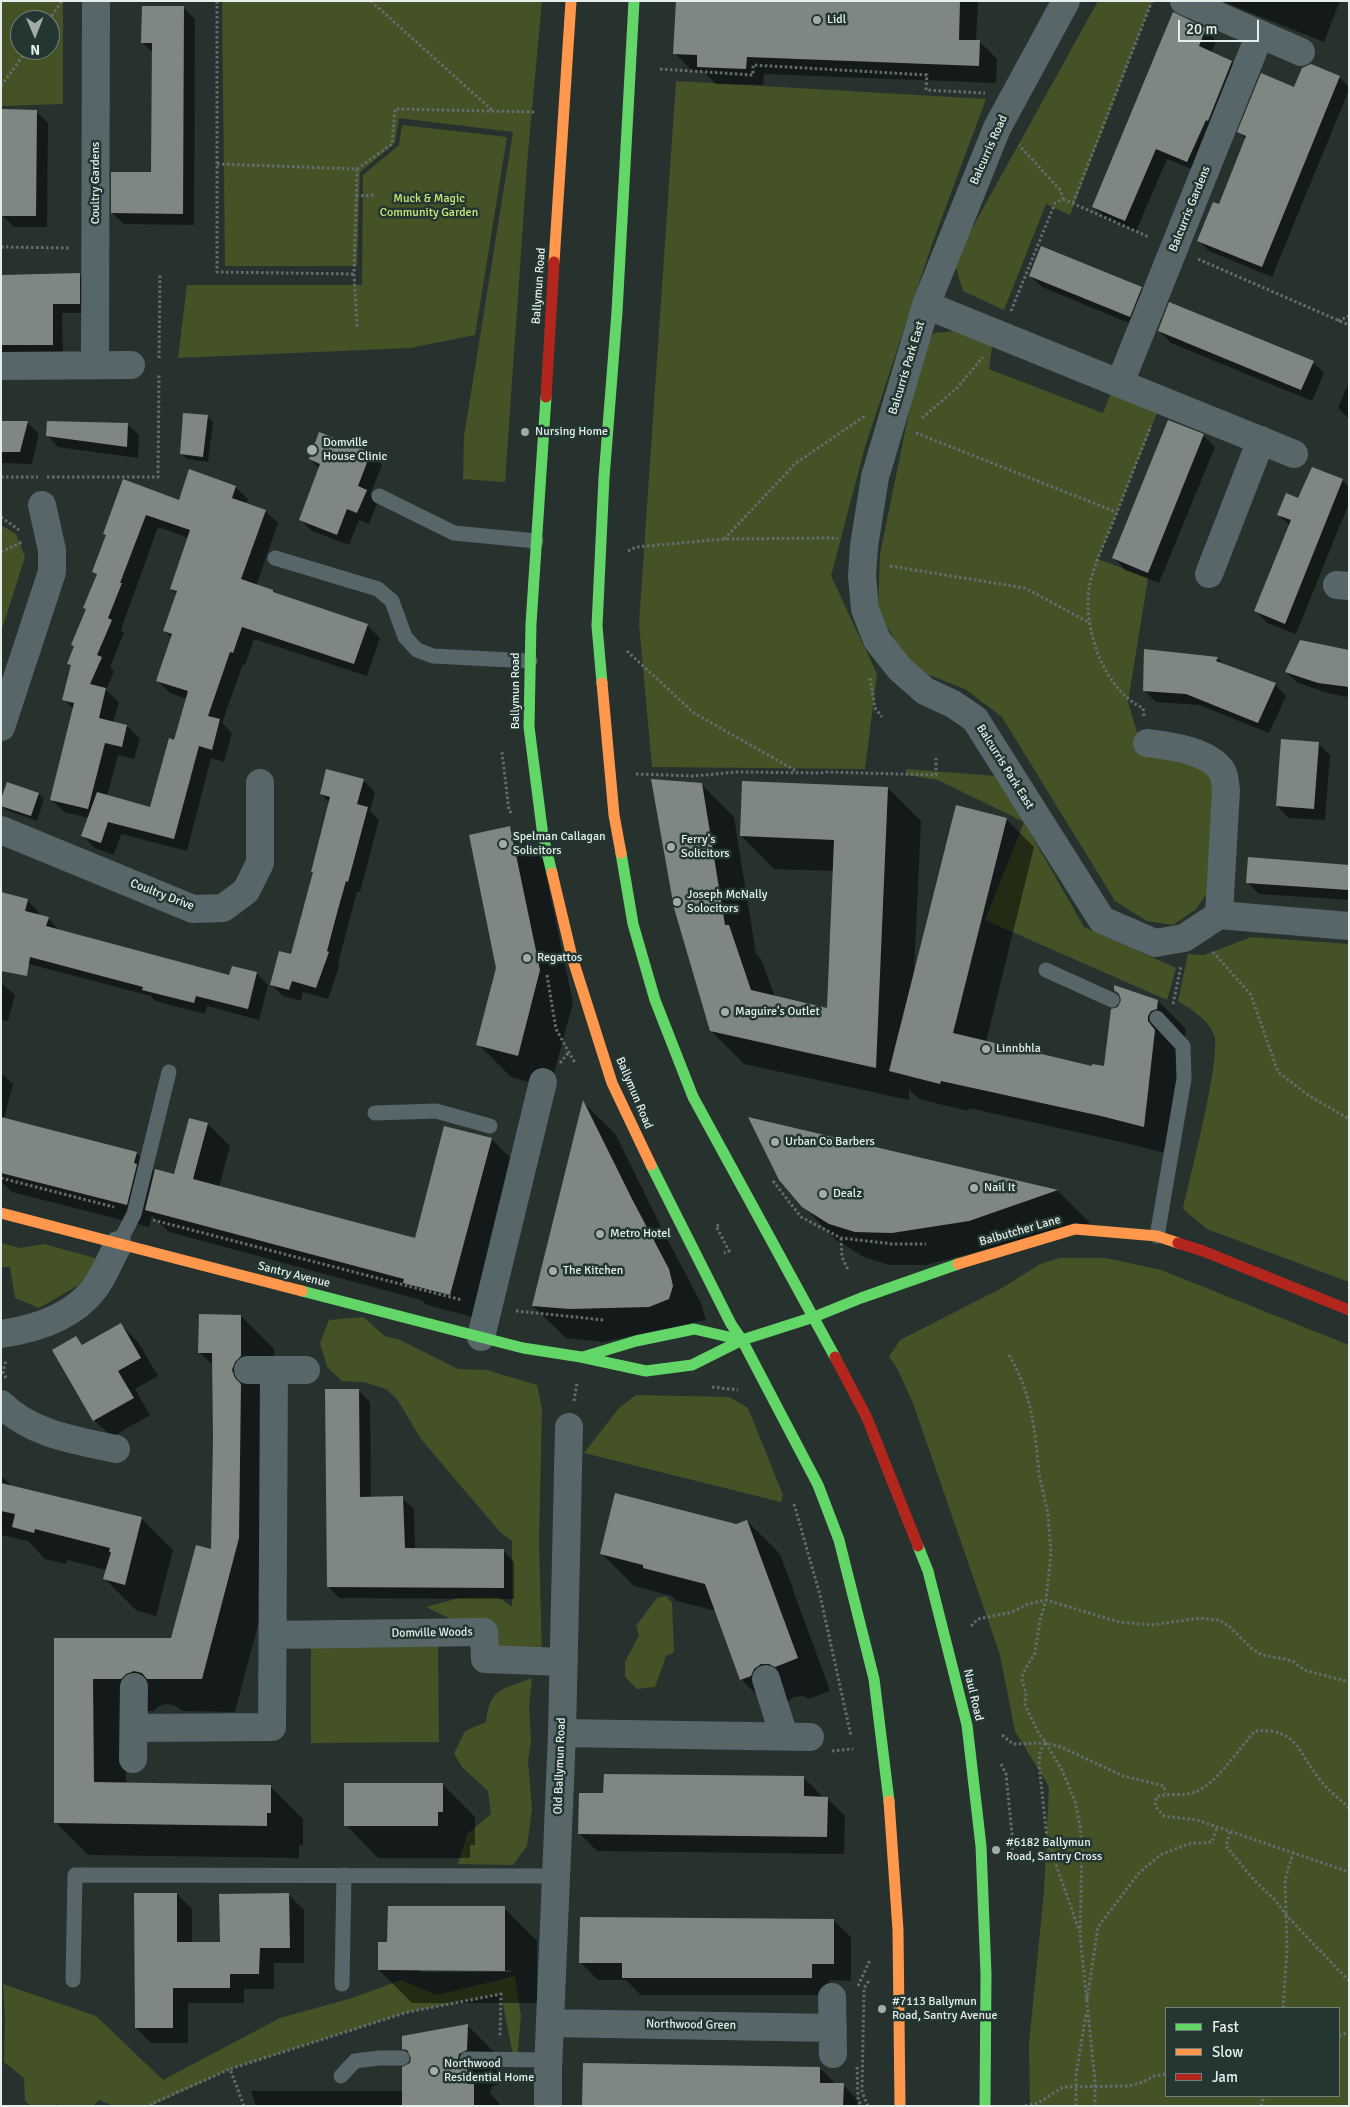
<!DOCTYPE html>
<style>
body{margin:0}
#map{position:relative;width:1350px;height:2107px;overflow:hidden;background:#27322f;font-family:Signika,sans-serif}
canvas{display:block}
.frame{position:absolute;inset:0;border:2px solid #e4efec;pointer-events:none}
.legend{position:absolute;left:1165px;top:2007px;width:175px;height:90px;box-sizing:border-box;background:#233632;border:1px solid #70807c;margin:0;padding:6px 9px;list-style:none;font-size:15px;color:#e4efec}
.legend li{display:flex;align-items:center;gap:10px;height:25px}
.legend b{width:25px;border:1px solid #70807c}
.north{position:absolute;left:10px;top:10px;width:50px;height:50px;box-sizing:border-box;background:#233632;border:1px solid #70807c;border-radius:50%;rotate:179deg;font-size:14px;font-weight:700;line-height:20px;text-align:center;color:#e4efec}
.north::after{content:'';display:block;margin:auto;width:18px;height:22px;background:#a2adaa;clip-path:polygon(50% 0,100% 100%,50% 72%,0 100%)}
.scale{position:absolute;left:1178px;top:20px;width:81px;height:22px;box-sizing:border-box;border:2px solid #e4efec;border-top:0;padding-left:6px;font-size:15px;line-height:18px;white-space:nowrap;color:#e4efec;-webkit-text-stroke:4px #233632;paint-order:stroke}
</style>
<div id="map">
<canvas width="1350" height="2107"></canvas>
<div class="frame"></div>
<ul class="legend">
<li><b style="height:6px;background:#63d668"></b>Fast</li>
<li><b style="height:6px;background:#ff974d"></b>Slow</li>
<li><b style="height:6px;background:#b3261e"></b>Jam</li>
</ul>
<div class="north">N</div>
<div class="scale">20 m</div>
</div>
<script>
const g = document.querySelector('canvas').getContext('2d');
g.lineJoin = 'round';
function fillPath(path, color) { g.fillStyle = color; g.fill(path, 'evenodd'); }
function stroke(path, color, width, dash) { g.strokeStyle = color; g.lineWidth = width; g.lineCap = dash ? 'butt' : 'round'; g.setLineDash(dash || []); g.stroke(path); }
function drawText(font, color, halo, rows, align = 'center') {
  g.font = font + ' Signika,sans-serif'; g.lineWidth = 5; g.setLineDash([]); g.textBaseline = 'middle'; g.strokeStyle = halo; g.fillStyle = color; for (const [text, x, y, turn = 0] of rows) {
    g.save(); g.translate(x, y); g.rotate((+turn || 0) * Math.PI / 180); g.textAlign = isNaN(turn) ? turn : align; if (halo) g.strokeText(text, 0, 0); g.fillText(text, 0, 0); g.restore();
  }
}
const green = new Path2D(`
 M1,1H63V104L1,106ZM20,20H50V50H20Z
 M222,1H542L528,152L505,482L463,479L464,436L513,132L399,118L395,143L360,172L357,266H225Z
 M1098,1H1152L1070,215L1046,204L1004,310L963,291L954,261Z
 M676,81L986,99L932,244L865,447L831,576L877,674L865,769L652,767L639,624Z
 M402,125L507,137L475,335L410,348L178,358L187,285H362L363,175L399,145Z
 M958,331L985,340L992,347L989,369L1103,413L1114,386L1160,406L1098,559L1148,578L1128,702L1140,742L1205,766L1213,783L1206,895L1195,910L1173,925L1147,921L1115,901L1002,717L965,689L911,668L878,611L880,554L923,344L934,333Z
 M1,525L16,534L25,557L1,632Z
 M906,769L995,776L1024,822L1084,927L1176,968L1167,1000L985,920L1024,822L938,780L907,775Z
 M1251,937L1349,944V1282L1207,1229L1183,1209C1189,1180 1222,1056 1214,1035C1208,1019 1192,1010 1178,1001L1188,954L1204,955Z
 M1,1243L20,1248L44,1244L95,1258V1269L77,1286L39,1308L15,1298L10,1267H1Z
 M1060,1258H1106L1161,1270L1349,1345V2106H1030L1029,2044L1044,1891L1049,1787L1015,1731L1000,1655L913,1403L896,1366L889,1357L900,1340L1002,1288L1040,1264ZM1166,2008H1339V2096H1166Z
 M363,1317L385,1336L400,1340L458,1369L487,1370L537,1385L542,1409L539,1542L542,1657L501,1653L459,1623L426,1607L459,1598L498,1597L512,1607V1541L500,1532L421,1439L397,1399L386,1389L363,1382L342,1381L327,1367L320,1343L329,1320Z
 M636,1395L729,1397L748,1408L783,1495L781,1502L584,1453L619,1408Z
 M666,1596L672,1603L674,1652L666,1656L655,1687L637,1689L625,1677V1662L639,1635L636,1626L657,1598Z
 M438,1646L439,1742L311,1743V1647Z
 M532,1678L529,1707L531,1742L528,1761L532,1809L527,1846L513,1865L458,1864L467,1834L491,1814L488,1791L462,1767L454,1753L465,1731L486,1722C490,1687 502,1690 532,1678Z
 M515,1976L521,2016L516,2071L501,1994L408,2012L230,2069L151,2106H114L99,2100L93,2106H58V2104L54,2106H31L25,2101L24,2078L4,2062L5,2018L3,1984L96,2016L163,2080L280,2018L352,1998L401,1980L437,1995Z`);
const shadow = new Path2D(`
 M677,1H978L976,41H979L997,59L996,83L764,74L763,85L716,84L703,71H692L675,53Z
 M1221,1H1340L1324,42Z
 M184,8L195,19L194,225L124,224L112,213L152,173L153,53L142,42Z
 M1173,17L1205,30L1216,41L1211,53L1232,62L1243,73L1198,172L1167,159L1136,231L1104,217L1093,206Z
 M1339,77L1349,87V90L1272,277L1209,251L1198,240L1220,206L1246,139L1239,132L1295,88Z
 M36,111L48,123L47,227H14L2,215Z
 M79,274L89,284V313H62L63,354L1,355V276Z
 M1030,276L1141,288L1153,299L1141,328L1042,287Z
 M1159,331L1313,362L1324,373L1312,401L1171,343Z
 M1349,381V419L1338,408Z
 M207,416L213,422L208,462L187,459L181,453Z
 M1,422L28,423L39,434L32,464L1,463Z
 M127,424L139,435L138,458L58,447L47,435Z
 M1203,435L1215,447L1159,583L1125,570L1114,558Z
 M370,453L382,465L370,495L378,502L369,524L359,520L349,545L312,531L300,519L320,469L310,459Z
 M1342,480L1349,487V503L1296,634L1267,623L1256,611L1290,526L1278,515L1299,500Z
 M124,481L180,501L235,487L248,499L246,504L265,511L278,523L256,586L272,591L276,594L367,625L380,638L367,676L254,639L245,665L243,664L222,723L232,733L224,762L211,758L187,851L121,834L114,855L95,848L83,836L89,818L64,812L51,799L73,709L64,699L72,667L68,663L87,610L84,608L97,575L94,571L107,537L104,533ZM158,527L189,538L171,589L177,594L164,631L172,638L157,680L170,693L187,699L175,742L151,809L107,796L118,755L134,759L140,739L127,726L113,723L119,702L106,690L114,671L110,667L124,633L121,630Z
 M1349,651V697L1331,694L1298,683L1286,672Z
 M1217,658L1225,665L1275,684L1286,696L1269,733L1199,705L1156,702L1144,690Z
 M1318,743L1330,755L1325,820L1289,818L1277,806Z
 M363,780L375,792L370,811L379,820L360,892H357L338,963L340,964L328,999L303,992L301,1001L283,996L271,984L292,956L314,873L330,803L321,794Z
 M701,784L734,817L756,954L761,959L775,997L829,1010L834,871L774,869L741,836L888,788L921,821L914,972L1006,819L1034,847L986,1042L1093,1068H1105L1119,1008L1123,1000L1115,990L1158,1001L1186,1029L1185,1037L1179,1039L1183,1059L1172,1155L1130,1144L969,1108L968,1111L919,1099L909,1090V1100L744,1064L711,1031Z
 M39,794L44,799L37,821L6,810L1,805Z
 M510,828L543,860L573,1003L550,1088L511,1077L478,1044L498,968Z
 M1349,866V900L1259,894L1247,882Z
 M28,901L39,912L38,916L48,918L59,930L230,976L232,967L257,974L268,985L259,1020L207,1006L205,1014L155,1001L151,996L25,963L1,935Z
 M1,983L15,995L8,1021L1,1020Z
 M1,1073L13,1084L4,1119L136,1153L155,1172L175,1176L190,1119L208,1124L230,1146L219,1187L415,1240L491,1139L514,1161L473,1317L427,1305L421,1300L169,1232L152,1216L149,1227L12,1192L1,1182Z
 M584,1103L616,1135L664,1233L701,1303L706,1320L603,1342L566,1338L533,1306Z
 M750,1119L1058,1191L1090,1223L926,1265H889L864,1257L836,1240L803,1206Z
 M241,1316L274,1349L272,1572L235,1712L182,1711L176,1706L167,1704L159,1706L154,1711H126V1784L270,1786L303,1819V1845H299V1858L88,1855L55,1822V1639H172L212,1550L214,1366L199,1352Z
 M120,1324L138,1342L158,1376L135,1389L150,1415L112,1437L94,1420L76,1338L84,1346Z
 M358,1390L370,1402L371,1498H402L414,1509L415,1550H503L514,1562V1599L339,1598L328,1586Z
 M1,1476L13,1487L141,1518L173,1550L156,1616L136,1610L104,1578L107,1570L67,1560L66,1564L45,1559L28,1541L1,1535Z
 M747,1521L780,1554L830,1691L809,1699L803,1696L794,1697L774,1712L741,1679L716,1611L677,1601L672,1596L634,1586L601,1553Z
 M804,1778L821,1795V1798H827L845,1816L844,1854L597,1851L580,1834L604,1795Z
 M442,1784L475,1817V1845H470V1858H378L346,1825Z
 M177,1894L192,1909V1943L221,1944L289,1895L304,1910V1963H274V1989H244V2003H188V2043H151L136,2028Z
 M504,1908L537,1941V2003H412L379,1970L388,1943ZM420,1969L511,1970V1972H420Z
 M833,1920L851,1937V1981L829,1980V1995H641L626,1980H598L581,1963Z
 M467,2025L500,2058V2083L492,2087L490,2093L499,2103V2106H256L251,2091H403L413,2058L403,2048Z
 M820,2068L834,2082V2084L843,2085L857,2099V2106H583Z`);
const building = new Path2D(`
 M676,1H960L959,40H980L979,66L747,57L746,69L697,67V55L673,54Z
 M142,6H184L183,214L111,213V172H151L152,43H141Z
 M1173,12L1206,28L1199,46L1232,61L1208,121L1206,120L1187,162L1156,149L1125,221L1092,207Z
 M1311,64L1340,76L1262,267L1197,241L1213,202L1219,204L1246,136L1237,132L1261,73L1294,87L1302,68Z
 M2,109L37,110L36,216H1Z
 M1041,246L1142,287L1130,317L1029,276Z
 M80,273V304H53V345H1V275Z
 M1169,302L1314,361L1301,390L1158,331Z
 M183,413L208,415L203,457L180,454Z
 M1168,420L1204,434L1148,573L1112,558Z
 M1,421H28L20,452H1Z
 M47,421L128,423L127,447L46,436Z
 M319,432L371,452L358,486L367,490L357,513L347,509L337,535L299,520L320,464L309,459Z
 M1312,467L1343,479L1285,624L1254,611L1291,520L1277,515L1286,493L1298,498Z
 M189,469L236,486L232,498L266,510L241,579L273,590V592L368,624L354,664L242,627L233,653L230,652L208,716L220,719L212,750L199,746L174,839L108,822L101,843L81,836L97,792L150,807L169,738L174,740L188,691L156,681L172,634L163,631L177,591L170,589L190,530L146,515L120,583H122L108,618L112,620L97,655L102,657L90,684L106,688L99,718L127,725L122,747L105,743L88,809L50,800L74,703L62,700L71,665L67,664L74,646L71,645L86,609L83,608L97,574L92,572L106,535L103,534L123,479L179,500Z
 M1300,640L1349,650V687L1318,683L1285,672Z
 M1144,649L1218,657L1216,661L1276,683L1258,723L1186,694L1143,691Z
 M1281,739L1319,742L1314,809L1276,806Z
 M326,769L364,779L357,804L368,807L348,882L346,881L337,913L327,951L329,952L316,988L292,981L289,990L270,985L279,951L291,954L313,872H311L330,797L320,794Z
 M651,779L702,783L725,925H729L751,990L827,1008L834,840L740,836L742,781L888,787L876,1068L710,1031L674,908Z
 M7,782L39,793L31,816L1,806V799Z
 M956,805L1007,818L953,1033L1092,1066V1064L1104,1066L1111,1009L1118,1007L1121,1000L1119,994L1114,990V985L1158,1000L1157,1009L1151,1011L1148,1016V1021L1155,1030L1144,1127L1101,1116L941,1081L940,1084L889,1071Z
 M510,826L540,970L518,1056L476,1045L496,968L469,835Z
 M1248,857L1349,865V890L1246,883Z
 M1,892L28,899L25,911L49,917L46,926L229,975L232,966L257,972L248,1009L196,996L194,1003L142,990L143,987L30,957L27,976L1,971Z
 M583,1100L632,1199L669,1269L673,1286L669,1299L649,1307L570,1309L532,1306Z
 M1,1117L137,1152L134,1163L137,1164L127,1205L1,1173Z
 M748,1117L1058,1190L969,1221L892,1233L855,1232L829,1224L802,1207L779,1180Z
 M189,1118L208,1123L193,1179L415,1238L444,1126L492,1138L450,1295L403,1283L404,1279L145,1210L155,1169L174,1174Z
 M199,1314L241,1315V1356L235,1362L232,1370L235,1378L241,1384L239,1538L202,1679H147L142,1673L134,1671L126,1674L121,1679H93L94,1782L271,1785V1813H267V1826L54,1823V1638H171L196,1545L211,1549L213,1439L212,1353H198Z
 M121,1323L141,1358L118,1371L134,1398L93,1421L52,1350L76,1336L82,1345Z
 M325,1389H359L360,1497L403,1496L405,1548L504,1549V1588L327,1587Z
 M1,1483L142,1517L125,1585L103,1579L111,1552H109L110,1548L35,1529L34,1533L12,1527L15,1514L1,1511Z
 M615,1493L736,1524L747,1520L798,1658L775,1667L769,1664H761L754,1669L751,1676L740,1680L705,1584L643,1568V1565L600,1554Z
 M604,1774L804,1776V1796L828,1797L827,1837L578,1834L579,1793H603Z
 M344,1783H443V1812H438V1826H344Z
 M134,1893H177V1942H220L219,1894L289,1893L290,1948H260L259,1974H230V1988H173V2028H135Z
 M388,1906H505V1971L378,1970V1942H387Z
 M580,1917L834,1919V1964H812V1978H622V1963H579Z
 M468,2024L467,2050L459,2054L458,2059L462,2067L467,2068V2084H474V2106H402V2067L410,2063L411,2058L407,2050L402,2049V2036Z
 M583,2063L820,2067V2083H844L843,2106H582Z`);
const path = new Path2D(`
 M217,1V272L354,274
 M371,1L493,111
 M49,20L62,1
 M660,69L753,75V65L927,75L926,90L985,93
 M1,86L27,50
 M217,164L357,169L392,144L395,109L537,112
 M357,169L354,274L357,327
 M356,196L375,195
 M1063,199L1149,237
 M1073,203L1152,1
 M1,247L70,248
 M1198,259L1349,325
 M1011,311L1055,203L1063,199L1061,191L1019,145
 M1338,321L1349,316
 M159,358L160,273
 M922,418L957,388L983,357
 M916,433L1116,512
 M1,477H38
 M47,477H158L159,374
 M1,517L19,530
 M724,539L796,463L865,416
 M628,551L636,547L724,539L832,538L838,539
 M1,552L22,542
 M890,566L1025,588L1090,623
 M627,651L694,713L798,772
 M870,678L875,708L882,717
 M1144,716L1143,708C1103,690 1081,624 1090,583C1095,562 1105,542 1113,522C1126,490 1138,458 1151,426
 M502,752L509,811L512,813
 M636,774L694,776L737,772L820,773L826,772L936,775V758
 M1213,952L1251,995L1278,1072L1308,1095L1349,1119
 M547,975L556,1029L575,1063
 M1173,1004L1181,966
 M560,1063L569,1052
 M1,1178L114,1207
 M773,1181L801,1217L841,1238L893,1244H926
 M153,1220L462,1300
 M719,1225L716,1226L729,1251L724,1253
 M841,1238L842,1257L848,1270
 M516,1311L604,1320
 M1009,1355C1032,1394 1035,1429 1039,1474L1048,1514L1051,1553L1046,1600L1040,1620L1035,1653L1023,1673L1022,1680L1026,1693L1025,1705L1039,1734L1044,1740L1062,1770L1075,1801L1080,1826L1082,1849L1080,1934L1095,2081V2106
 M6,1378L3,1372L6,1360
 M712,1387L738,1390
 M574,1401L577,1383
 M794,1504L820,1595L851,1736
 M971,1626L978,1619L1012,1612L1028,1604L1046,1600L1119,1622L1151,1625L1200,1618L1219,1620L1229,1626L1251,1648L1262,1655L1285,1659L1294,1662L1304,1670L1349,1682
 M1002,1735L1013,1744L1046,1743L1061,1747L1123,1776L1164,1786L1165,1793
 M1045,1743L1040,1752L1039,1764L1047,1839L1079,1930
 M832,1751L853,1749
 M1001,1764L1006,1774L1013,1844L1011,1859
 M1349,1808C1340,1799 1329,1791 1321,1781C1298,1754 1298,1727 1255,1731C1239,1748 1216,1785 1195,1792C1182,1797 1169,1792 1156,1797L1155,1806L1164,1816L1197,1820L1349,1872
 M1230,1832L1226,1846L1254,1880L1275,1900L1287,1916L1349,1981
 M858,1986L870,1960
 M1087,2000L1098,1927L1139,1873L1160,1855L1188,1844L1212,1842L1217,1827
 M1283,2008L1287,1949L1285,1880L1293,1853
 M1339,2036L1349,2032
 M857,2067L858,2098L861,2106
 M152,2106L151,2104L230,2069
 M244,2106L230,2069L408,2012L501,1994L500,2038
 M868,2106L862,2092L864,1988L870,1979
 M1025,2106L1038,2103L1063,2087L1129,2086L1143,2082L1154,2076L1166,2074
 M1076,2106V2074L1086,2014
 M1261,2106L1264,2096`);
const lane = new Path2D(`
 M379,496L454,533L536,541
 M275,558L378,589L392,601L405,637L417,650L433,656L530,661
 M1046,970L1112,1000
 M1157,1018L1183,1046L1184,1079L1157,1236
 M375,1113L436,1111L490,1126
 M118,1245L134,1214L169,1072
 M73,1980L75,1875L555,1876
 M342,1984L344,1875
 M467,2059L548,2060
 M341,2076L355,2061L379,2058H402`);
const street = new Path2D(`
 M1066,1L997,128L926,305L875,477L864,546L862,576L865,609L877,640L900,669L925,691L953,704L975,719L1102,920L1155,943L1184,938L1219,915L1349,926
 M1184,1L1301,52
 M926,305L1294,454
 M95,365L96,1
 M1,366L131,365
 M1120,383L1260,34
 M1209,574L1261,440
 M1337,585L1349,586
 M1,727L52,572V550L42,505
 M1147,743C1170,746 1208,750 1222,771C1225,776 1225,785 1226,790L1219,915
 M1,830L193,909L223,908L246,891L260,863V783
 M1,1334C35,1329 72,1318 94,1289C104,1276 110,1259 118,1245
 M481,1337L543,1082
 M248,1370H306
 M1,1404C33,1435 75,1440 116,1449
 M273,1635L484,1632L485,1659L564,1662
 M766,1679L784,1736
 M134,1728L272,1727L274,1370
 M562,1733L810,1737
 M133,1759L134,1687
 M832,1997L833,2054
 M550,2023L833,2028
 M548,2106V2069L562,1733L569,1427`);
const fast = new Path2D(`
 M546,397L531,624L529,727L543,836L552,873
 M602,683L597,626L604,478L617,312L634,1
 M621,853L633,924L655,1000L693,1097L835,1357
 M651,1165L731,1324L742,1340L818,1485L839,1540L874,1679L889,1801
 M302,1291L523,1348L581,1357L646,1371L692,1365L742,1340L814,1317L861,1298L958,1264
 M583,1357L636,1341L694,1329L742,1340
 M918,1546L928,1571L967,1725L981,1846L986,1974L985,2106`);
const slow = new Path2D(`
 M554,262L571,1
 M602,683L614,815L621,853
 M552,873L572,957L612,1083L651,1165
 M1,1213L302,1291
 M958,1264L1075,1229L1157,1236L1178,1243
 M889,1801L898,1930L900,2106`);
const jam = new Path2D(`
 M546,397L554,262
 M1178,1243L1203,1251L1349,1310
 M835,1357L867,1418L918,1546`);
const markers = [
 [817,20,5,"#a2adaa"],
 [525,432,5,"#a2adaa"],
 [312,450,6,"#a2adaa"],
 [503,844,5,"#a2adaa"],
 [671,847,5,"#a2adaa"],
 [677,902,5,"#a2adaa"],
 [527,958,5,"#a2adaa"],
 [725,1012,5,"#a2adaa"],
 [986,1049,5,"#a2adaa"],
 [775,1142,5,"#a2adaa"],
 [974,1188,5,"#a2adaa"],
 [823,1194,5,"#a2adaa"],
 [600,1234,5,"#a2adaa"],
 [553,1271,5,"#a2adaa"],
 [996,1850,5,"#a2adaa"],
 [882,2009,5,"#a2adaa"],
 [434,2071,5,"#a2adaa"]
];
const poiNames = [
 ["Lidl",827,20],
 ["Nursing Home",535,432],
 ["Domville",323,443],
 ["House Clinic",323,457],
 ["Spelman Callagan",513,837],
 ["Solicitors",513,851],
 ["Ferry's",681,840],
 ["Solicitors",681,854],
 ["Joseph McNally",687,895],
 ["Solocitors",687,909],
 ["Regattos",537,958],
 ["Maguire's Outlet",735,1012],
 ["Linnbhla",996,1049],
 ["Urban Co Barbers",785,1142],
 ["Nail It",984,1188],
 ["Dealz",833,1194],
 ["Metro Hotel",610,1234],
 ["The Kitchen",563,1271],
 ["#6182 Ballymun",1006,1843],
 ["Road, Santry Cross",1006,1857],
 ["#7113 Ballymun",892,2002],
 ["Road, Santry Avenue",892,2016],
 ["Northwood",444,2064],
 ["Residential Home",444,2078]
];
const streetNames = [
 ["Balcurris Road",989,150,-66],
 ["Coultry Gardens",96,183,-90],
 ["Balcurris Gardens",1190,209,-68],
 ["Ballymun Road",539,286,-86],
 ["Balcurris Park East",907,368,-73],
 ["Ballymun Road",516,691,-90],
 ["Balcurris Park East",1005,767,58],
 ["Coultry Drive",162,895,21],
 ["Ballymun Road",634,1093,67],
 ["Balbutcher Lane",1020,1231,-16],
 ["Santry Avenue",294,1275,14],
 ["Domville Woods",432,1633,-1],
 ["Naul Road",973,1695,77],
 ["Old Ballymun Road",560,1766,-88],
 ["Northwood Green",691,2025,1]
];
const parkNames = [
 ["Muck & Magic",429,199],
 ["Community Garden",429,213]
];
fillPath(green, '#445226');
fillPath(shadow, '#0007');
fillPath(building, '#7f8783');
stroke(path, '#626e6e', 3, [2.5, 2.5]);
stroke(lane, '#576668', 15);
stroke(street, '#576668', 28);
stroke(fast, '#63d668', 11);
stroke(slow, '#ff974d', 11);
stroke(jam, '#b3261e', 11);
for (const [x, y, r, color] of markers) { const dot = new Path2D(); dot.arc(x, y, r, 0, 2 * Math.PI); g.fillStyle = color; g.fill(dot); stroke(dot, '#233632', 2); }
drawText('12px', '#e4efec', '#233632', poiNames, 'left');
drawText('12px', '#e4efec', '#233632', streetNames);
drawText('12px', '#caea79', '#233632', parkNames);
</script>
